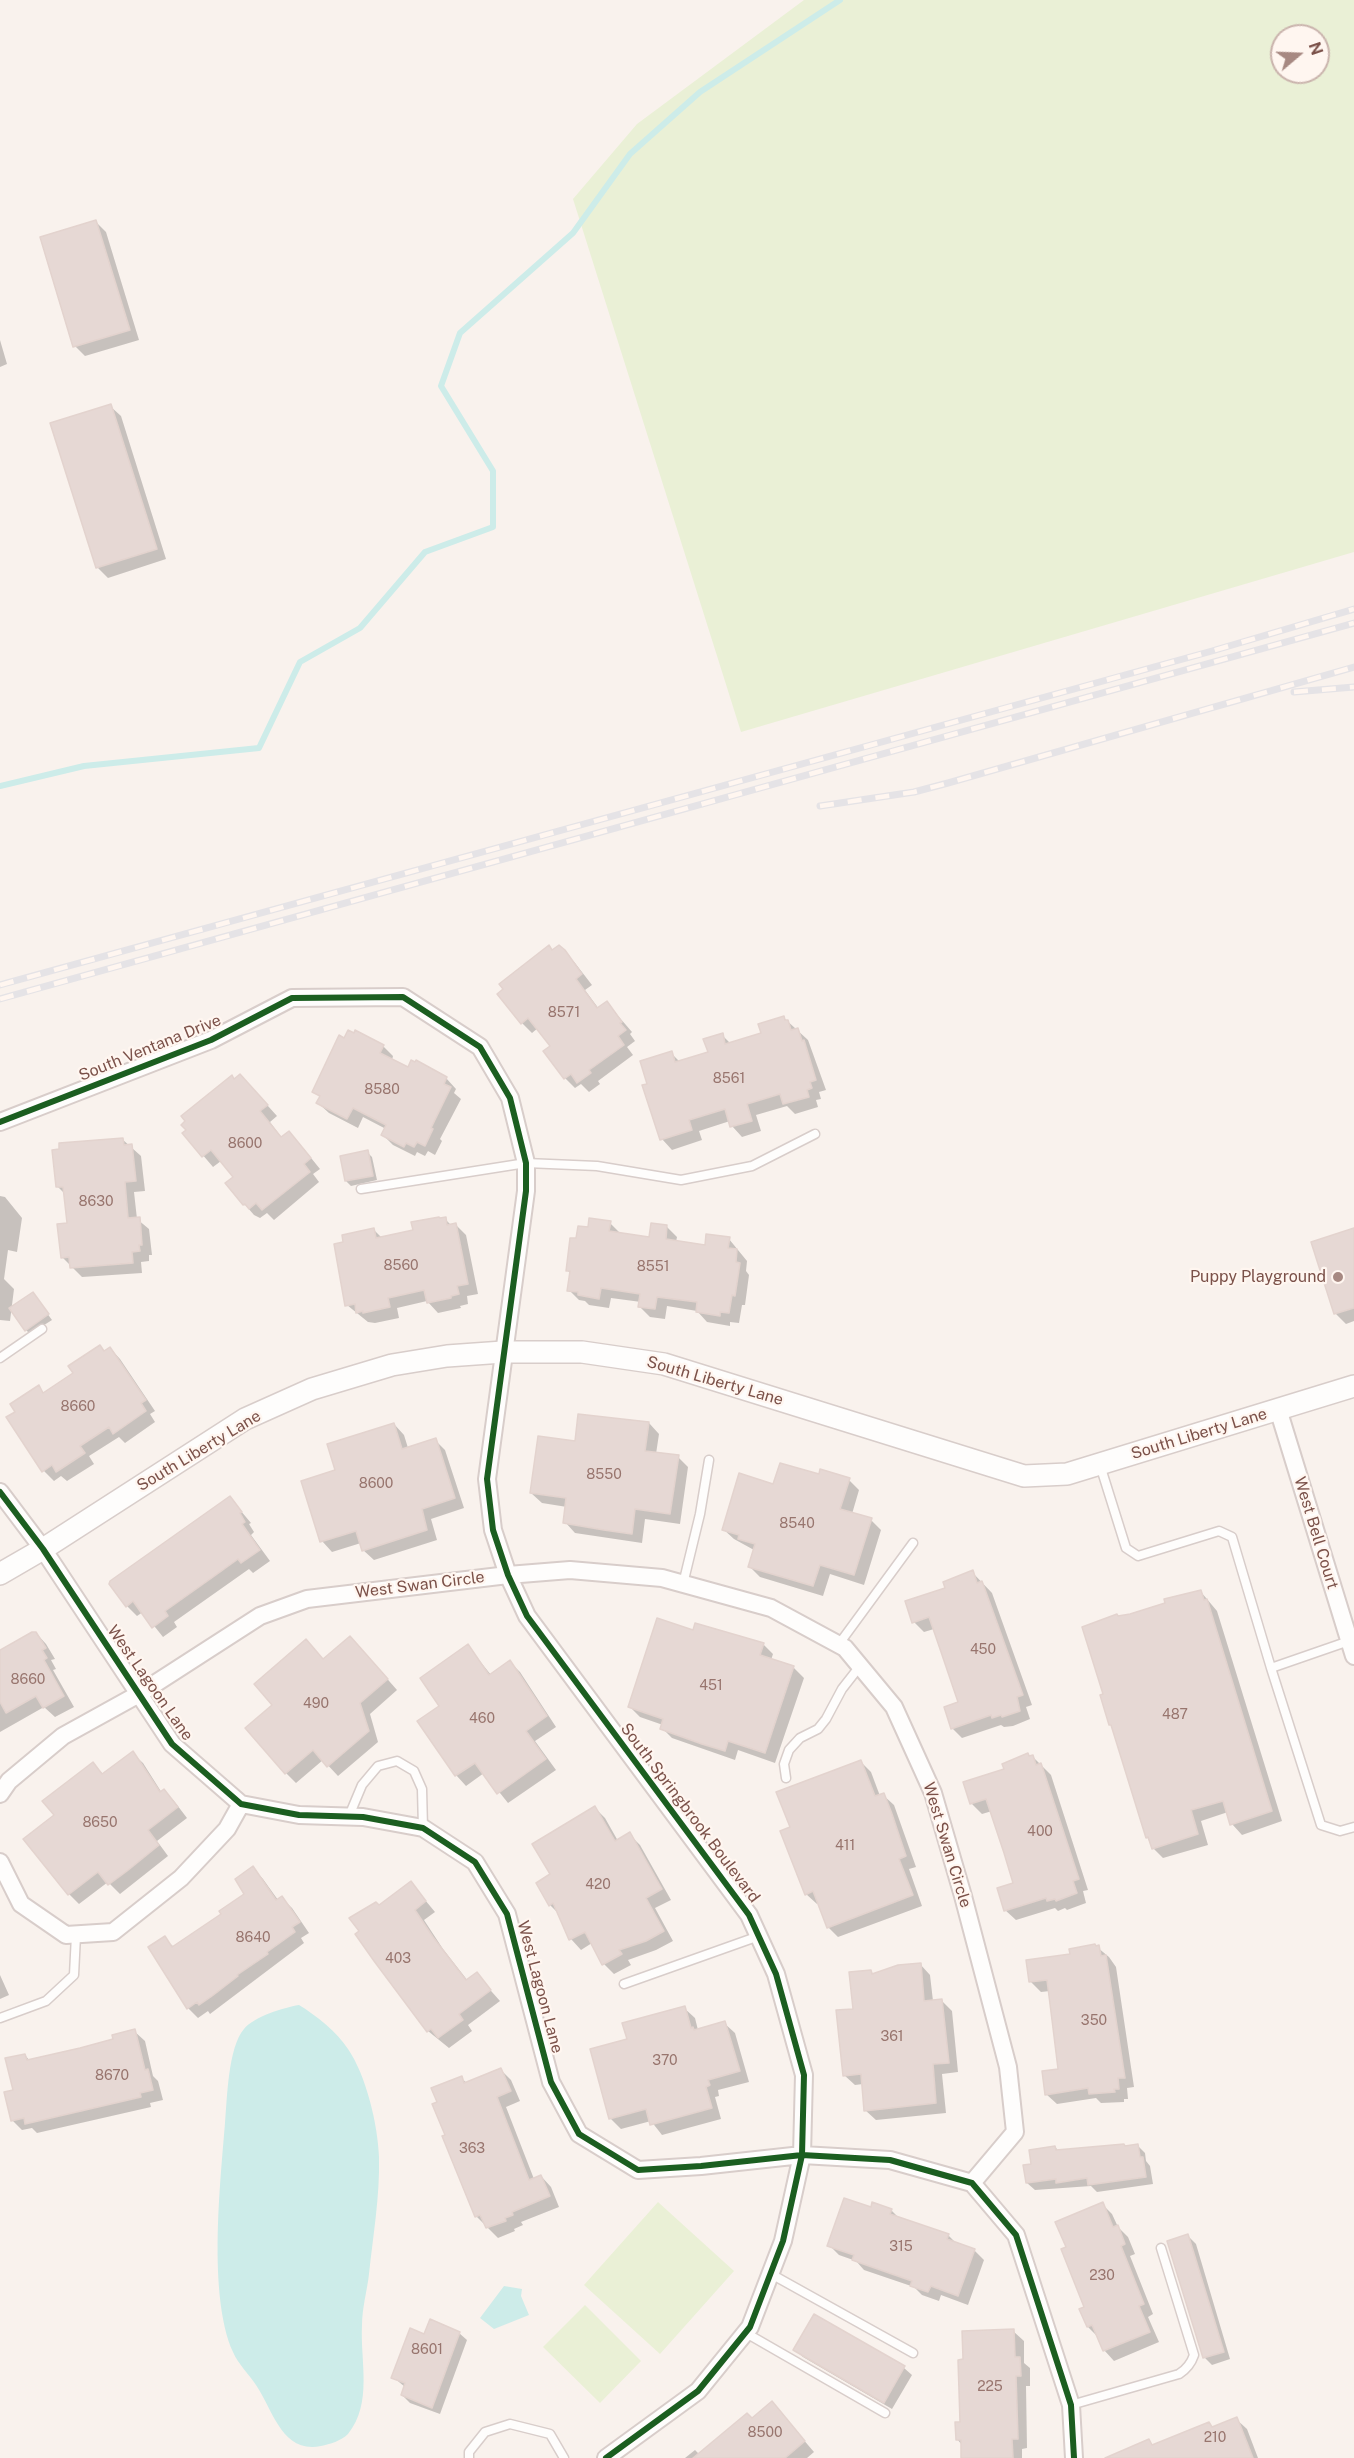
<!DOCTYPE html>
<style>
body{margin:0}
#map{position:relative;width:1354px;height:2458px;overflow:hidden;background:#f9f2ed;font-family:"Public Sans",sans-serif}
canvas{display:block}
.north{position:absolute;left:1270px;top:24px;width:60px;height:60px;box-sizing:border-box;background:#fff6f0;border:2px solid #cab4ad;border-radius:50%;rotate:71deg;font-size:16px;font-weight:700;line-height:24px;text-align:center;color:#7b5149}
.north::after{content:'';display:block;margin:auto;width:21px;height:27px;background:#a78982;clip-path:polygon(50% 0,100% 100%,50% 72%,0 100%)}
</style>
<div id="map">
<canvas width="1354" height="2458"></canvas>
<div class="north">N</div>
</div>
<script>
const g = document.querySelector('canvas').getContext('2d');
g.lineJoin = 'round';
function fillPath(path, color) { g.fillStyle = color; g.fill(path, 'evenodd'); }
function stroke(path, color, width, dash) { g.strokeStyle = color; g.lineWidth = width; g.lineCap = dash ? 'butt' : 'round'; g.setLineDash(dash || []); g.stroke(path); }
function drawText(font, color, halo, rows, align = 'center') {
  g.font = font + ' "Public Sans",sans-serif'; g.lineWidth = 4.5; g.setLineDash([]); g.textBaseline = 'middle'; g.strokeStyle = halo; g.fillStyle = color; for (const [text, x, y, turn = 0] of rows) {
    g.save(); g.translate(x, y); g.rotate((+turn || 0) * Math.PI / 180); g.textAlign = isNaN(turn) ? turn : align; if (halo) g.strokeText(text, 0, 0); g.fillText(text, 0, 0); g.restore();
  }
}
const green = new Path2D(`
 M804,0H1354V552L741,732L573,199L637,124ZM1282,36H1318V72H1282Z
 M658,2202L734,2271L660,2354L584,2285Z
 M585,2305L641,2361L600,2403L543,2347Z`);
const water = new Path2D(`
 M299,2005C317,2016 337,2032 348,2049C366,2075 378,2125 379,2157C380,2196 373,2236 369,2274C367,2291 362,2308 362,2325C360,2361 373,2403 348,2434C341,2441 330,2444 321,2446C282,2454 273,2410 256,2385C249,2374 238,2364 233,2352C208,2295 220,2186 225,2123C227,2100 228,2047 244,2029C255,2016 283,2008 299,2005Z
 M504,2286L522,2289L521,2296L529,2315L494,2329L480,2318Z`);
const shadow = new Path2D(`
 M96,222L106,232L139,340L85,356L75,346Z
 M0,340L7,364L0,367Z
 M110,406L121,416L166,559L108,578L97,567Z
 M559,947L575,963L592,985L585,990L599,1009L607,1003L632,1032L630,1034L635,1041L627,1047L633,1055L598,1081L600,1084L589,1092L581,1084L575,1088L565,1078L552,1046L538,1028L532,1033L522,1023L553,951Z
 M784,1018L808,1040L826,1090L819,1092L821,1099L816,1100L818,1107L795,1114L787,1106L756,1115L761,1131L742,1137L732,1126L730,1121L699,1131L702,1140L672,1150L662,1139L649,1085L671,1053L680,1062L709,1053L722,1035L731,1044L762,1034Z
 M345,1040L383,1046L393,1056L392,1060L408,1069L446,1078L456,1089L454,1093L461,1099L440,1139L442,1141L435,1155L428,1151L425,1156L417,1152L415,1156L393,1145L383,1135L386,1129L363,1117L358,1128L329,1113L318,1103L321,1098L314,1092Z
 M235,1080L250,1086L277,1116L270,1122L282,1138L299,1143L320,1169L313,1174L319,1182L274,1220L267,1213L260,1218L254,1215L227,1184L235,1178L221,1161L213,1167L184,1133Z
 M122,1139L141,1156L145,1191L134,1192L137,1219L149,1229L152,1255H149V1261L141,1262L142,1273L82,1277L62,1257L68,1224L65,1194L57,1186Z
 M367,1152L372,1157L377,1180L351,1186L346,1181Z
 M0,1196L5,1197L22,1218L17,1252L8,1250L4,1279L14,1289L10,1321L0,1320Z
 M445,1219L452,1226L456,1225L466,1235L478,1294L467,1296L468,1304L460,1306L461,1308L438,1313L427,1301L397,1308L399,1318L375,1323L368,1322L347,1305L374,1230L382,1238L415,1231Z
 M610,1223L620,1233L650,1239L667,1227L677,1237L676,1242L706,1247L729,1239L747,1261L746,1271L749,1275L745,1305H742L739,1323L730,1322V1326L707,1322L697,1311L667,1306L665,1319L650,1317L640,1307L641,1302L611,1298L609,1308L589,1305L585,1301L579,1300L569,1290L571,1274L567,1270L577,1240L589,1229Z
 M1354,1234V1321L1346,1324L1335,1313Z
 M33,1294L52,1320L30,1334L26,1330Z
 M110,1348L120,1359L155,1411L150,1414L155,1422L125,1443L119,1437L89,1456L94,1464L67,1481L61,1476L54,1481L44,1471L17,1412L38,1387L45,1394Z
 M649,1423L659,1434L656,1454L678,1457L688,1467L680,1524L645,1519L642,1543L575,1533L565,1522L567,1507L542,1503L531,1493L576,1443Z
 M394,1424L404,1435L408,1448L435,1440L445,1450L464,1508L431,1519L437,1540L374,1560L363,1550L361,1543L332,1552L322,1541L337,1471Z
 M820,1476L849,1480L859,1490L852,1514L871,1520L881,1530L864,1585L830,1574L823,1596L760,1577L749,1566L754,1550L734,1539L723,1529L774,1486Z
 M230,1498L251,1523L249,1524L254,1532L251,1535L270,1561L253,1573L249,1569L174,1622L177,1627L163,1637L143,1612L137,1616L127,1606Z
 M972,1572L992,1593L1032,1705L1026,1707L1030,1719L1013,1726L1004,1727L1001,1725L962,1738L952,1728L960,1703L934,1629L924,1632L914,1622L947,1588Z
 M1201,1592L1217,1611L1282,1821L1242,1835L1232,1824L1228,1812L1201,1821L1208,1845L1163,1858L1153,1848L1147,1837L1105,1695L1119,1618Z
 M694,1632L763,1644L773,1654L771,1660L794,1668L804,1678L775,1763L738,1750L735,1760L672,1738L662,1728L663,1725L640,1717L629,1706Z
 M36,1633L46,1644L55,1659L51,1660L56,1669L53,1670L74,1707L55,1717L44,1707L0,1732V1652Z
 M468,1646L491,1675L510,1662L520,1672L556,1727L535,1741L556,1770L508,1803L484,1773L466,1786L456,1775L419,1722L441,1707Z
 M360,1648L397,1690L370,1714L378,1742L338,1776L323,1760L296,1783L286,1773L324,1660Z
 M132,1753L143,1763L162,1793L164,1791L174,1801L187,1818L157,1841L168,1856L120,1894L108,1882L79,1904L69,1894L56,1816L93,1764L104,1775Z
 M1032,1756L1051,1775L1088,1890L1083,1891L1086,1903L1067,1910L1065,1908L1058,1911L1055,1908L1016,1920L1005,1910L1015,1884L992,1811L982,1814L971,1803L1006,1770Z
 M861,1762L871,1772L880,1796L883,1795L894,1805L916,1867L909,1869L922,1906L838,1937L828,1927L819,1903L817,1904L806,1894Z
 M595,1808L605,1818L618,1841L629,1834L640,1845L671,1900L655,1908L673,1941L656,1950L628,1960L631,1965L614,1974L604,1964L592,1943L581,1950L571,1939L560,1915L550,1905L552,1875Z
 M253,1868L263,1879L278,1900L282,1898L292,1908L309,1933L301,1938L304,1943L210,2014L208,2011L198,2018L188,2008L164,1938L174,1947L223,1914L247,1895Z
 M411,1883L435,1912L424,1920L443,1949L468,1981L476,1974L500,2001L468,2025L472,2031L449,2048L428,2031L379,1907Z
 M1097,1947L1109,1957L1116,1967L1134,2087L1127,2088L1128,2099H1124V2102L1101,2103L1096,2098L1057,2104L1046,2094L1060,2070L1050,1991L1041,1992L1031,1982L1072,1955Z
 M920,1964L930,1975L933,2001H942L952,2011L958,2072L942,2074L946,2113L876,2120L865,2110L863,2084L855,2085L844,2075L854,2010L871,1971L874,1975Z
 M0,1975L9,1995L0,1999Z
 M684,2008L695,2018L698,2030L724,2023L735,2033L749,2082L718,2090L719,2096L715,2097L721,2119L662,2135L651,2121L621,2129L610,2118L628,2040Z
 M134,2031L145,2041L153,2076L158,2081L163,2100L150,2103L151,2107L37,2133L32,2128L22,2130L12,2120L15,2091L25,2055L30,2061L115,2040Z
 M501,2070L511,2080L520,2101L506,2107L534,2179L541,2176L551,2187L559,2207L521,2222L523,2225L514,2229L515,2231L498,2238L476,2216L447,2135L439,2103L461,2078L467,2083Z
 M1137,2145L1145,2153L1146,2161L1150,2166L1153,2184L1097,2192L1091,2186L1035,2190L1027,2183L1033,2165L1055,2147L1059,2151Z
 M1102,2204L1112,2214L1118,2227L1128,2237L1135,2254L1130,2256L1153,2314L1148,2317L1159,2342L1114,2361L1104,2350L1098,2337L1088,2327L1086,2308L1068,2248Z
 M872,2209L891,2210L899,2218L948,2235L957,2244L974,2250L984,2260L968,2305L941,2295L939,2301L922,2295L914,2287L864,2270L856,2261L839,2255L829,2245Z
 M1188,2236L1196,2244L1230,2359L1212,2365L1204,2357Z
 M815,2316L904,2368L912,2375L892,2409L803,2357L795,2350Z
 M1013,2331L1024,2341V2363L1030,2368V2386H1026L1027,2448L1022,2449V2458H963L962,2445L957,2439L961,2423Z
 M459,2333L467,2340L440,2414L410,2403L402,2395L405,2387L393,2377L425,2336Z
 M772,2403L814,2452L807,2458H685L695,2450L700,2455L752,2420Z
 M1236,2419L1247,2429L1258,2458H1121L1149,2441L1153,2445L1209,2423L1214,2428Z`);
const stream = new Path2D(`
 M0,786L84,766L259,748L300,662L360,628L425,552L493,527V471L441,386L460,333L573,233L630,154L700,92L840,0`);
const building = new Path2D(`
 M96,220L130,330L73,347L40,237Z
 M111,404L157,549L96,568L50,423Z
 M549,945L552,950L559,945L565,950L582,974L576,979L597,1008L607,1001L622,1022L620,1023L626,1030L618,1036L624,1045L589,1070L591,1073L577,1083L571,1074L564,1079L543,1051L550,1046L528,1018L521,1024L497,994L503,989L499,984Z
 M784,1016L785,1020H788L791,1030L798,1028L802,1041L804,1040L816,1080L810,1082L812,1088L807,1090L809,1097L783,1104L780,1094L747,1104L752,1121L730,1127L725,1109L689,1120L692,1130L660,1140L642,1085L647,1084L640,1061L672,1051L675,1062L708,1052L703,1039L723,1033L725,1044L761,1033L758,1024Z
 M348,1030L354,1033L355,1030L384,1045L380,1053L408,1067L411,1060L415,1062L416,1060L447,1077L444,1084L451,1087L431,1128L433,1129L425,1146L417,1142L414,1147L406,1143L404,1147L381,1135L386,1125L353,1108L347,1119L316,1103L320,1096L312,1092L339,1035L344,1038Z
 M240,1074L268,1105L260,1111L281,1137L289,1131L311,1158L304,1164L310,1172L262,1210L256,1203L249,1209L245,1204L243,1205L225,1183L233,1177L211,1150L202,1157L182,1133L186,1130L181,1125L185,1121L181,1116L232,1075L234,1079Z
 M123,1138L124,1145L132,1144L136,1181L125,1182L128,1218L140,1217L142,1245H139L140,1251L132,1252L133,1263L70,1268L69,1257L61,1258L57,1224L67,1223L63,1187H56L52,1150L59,1149V1143Z
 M368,1150L373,1176L345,1181L340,1156Z
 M439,1217L440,1218L446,1217L447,1225L456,1223L468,1284L457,1286L459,1294L451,1296V1298L427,1303L424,1290L388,1298L390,1307L363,1313V1311L356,1313L355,1304L345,1306L334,1244L343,1242L342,1235L374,1228L376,1238L413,1230L411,1222Z
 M589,1218L611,1221L609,1231L649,1237L651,1223L667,1225L666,1239L705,1245L706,1234L730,1237L728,1248L737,1249L736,1262L740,1263L735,1296L732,1295L729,1313L720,1312V1316L696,1312L697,1302L657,1297L655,1309L638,1307L640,1294L601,1288L599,1299L578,1295V1292L567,1291L570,1271H566L570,1238H576L578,1226L588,1227Z
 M1354,1228V1308L1334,1314L1311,1242Z
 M33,1292L49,1314L25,1331L9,1308Z
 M100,1345L104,1351L110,1347L146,1400L141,1403L146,1411L113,1434L109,1427L80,1446L85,1453L56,1472L52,1465L42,1472L6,1417L15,1412L10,1404L39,1385L43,1393L73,1373L68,1366Z
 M578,1414L649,1422L645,1451L679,1455L670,1514L635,1509L632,1534L604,1530L563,1523L566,1498L530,1493L538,1436L575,1441Z
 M394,1423L402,1449L436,1438L455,1498L422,1509L427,1530L362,1551L356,1531L320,1542L301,1481L335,1470L327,1444Z
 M780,1463L819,1474L820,1469L850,1478L840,1509L872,1518L854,1575L820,1565L813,1586L748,1567L755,1544L738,1539L739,1535L722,1530L739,1473L773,1484Z
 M230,1496L242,1512L240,1513L245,1522L242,1524L260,1550L241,1563L238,1559L213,1577L165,1611L168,1616L152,1628L133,1601L126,1607L109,1584L110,1581Z
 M973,1570L977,1583L982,1581L1023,1695L1017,1697L1020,1711L1002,1717L1001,1715L992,1718L991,1715L951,1729L944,1707L958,1702L940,1649L929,1617L912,1623L905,1601L945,1588L943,1582Z
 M1201,1590L1204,1600L1207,1599L1218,1635L1272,1811L1230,1825L1223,1801L1191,1810L1198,1834L1152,1849L1148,1837L1146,1838L1111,1725H1109L1100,1695L1103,1694L1082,1627L1117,1614L1118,1616L1130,1614L1165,1603L1164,1599Z
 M657,1618L693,1630L695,1623L764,1643L760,1655L794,1666L765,1753L728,1741L725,1751L702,1744L660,1729L663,1719L628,1707Z
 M32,1632H36L46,1648L42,1650L47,1658L44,1660L64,1696L43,1708L36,1696L6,1713L0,1702V1650Z
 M350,1636L388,1679L360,1703L369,1731L327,1767L313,1750L285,1774L245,1728L272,1705L254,1684L306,1639L323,1659Z
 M468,1644L489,1675L510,1660L547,1716L526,1731L546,1759L497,1794L475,1763L455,1776L417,1721L439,1706L420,1678Z
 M133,1751L160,1792L164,1789L178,1807L148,1830L159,1845L127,1871L108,1885L98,1872L68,1895L23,1839L54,1815L42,1801L93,1762L102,1774Z
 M1028,1753L1029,1756L1033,1755L1036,1765L1041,1763L1079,1879L1073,1881L1077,1893L1056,1901L1055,1899L1047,1901L1046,1898L1004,1911L997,1888L1013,1883L1004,1853L986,1799L970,1804L963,1782L1004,1769L1002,1764Z
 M861,1760L875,1796L884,1793L892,1814L906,1856L899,1859L913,1895L827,1928L813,1891L805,1895L780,1831L790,1827L776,1792Z
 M595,1806L615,1841L630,1832L662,1889L646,1898L664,1931L646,1941L619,1950L622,1954L602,1965L585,1932L569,1940L553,1903L549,1906L536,1883L550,1874L532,1844Z
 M253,1866L276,1900L282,1896L300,1922L292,1927L295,1932L267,1952L268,1954L237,1975L238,1976L212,1996L199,2005L197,2002L187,2009L148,1947L165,1936L172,1947L221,1914L219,1911L244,1894L235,1879Z
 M411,1881L426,1901L415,1910L433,1937L466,1980L477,1972L491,1990L459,2014L463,2020L438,2038L431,2029L427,2032L374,1961L355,1934L359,1931L349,1918L376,1902L379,1905Z
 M1095,1944L1096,1946L1099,1945L1101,1956L1106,1955L1125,2078H1118L1119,2089H1114L1115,2092L1089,2094L1088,2088L1045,2095L1042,2071L1058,2069L1053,2028L1047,1980L1029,1982L1026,1960L1070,1954L1069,1949Z
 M921,1963L924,2001L942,1999L949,2063L933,2064L936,2103L864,2111L861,2074L843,2076L836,2010L853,2009L849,1972L871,1970L872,1974L898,1965Z
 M685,2006L691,2028L693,2027L694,2030L725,2021L740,2071L708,2080L710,2085L706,2087L712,2108L650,2125L646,2109L609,2119L590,2049L627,2039L622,2023Z
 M135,2029L145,2070L148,2069L153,2090L140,2093L141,2097L25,2124L24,2118L11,2121L4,2092L13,2090L5,2058L25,2054L27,2060L80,2048L113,2039L112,2035Z
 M501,2068L511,2091L497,2097L529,2180L541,2175L550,2196L512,2212L513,2215L505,2218L506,2221L486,2228L480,2215L475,2217L442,2136L445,2135L432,2104L437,2102L431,2088L462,2076L464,2083Z
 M1124,2144L1125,2146L1138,2144L1140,2157H1143L1146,2177L1088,2185L1087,2178L1056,2183V2179L1026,2183L1023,2165L1031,2164L1029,2150L1055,2146L1056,2150Z
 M844,2198L871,2207L872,2202L892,2209L890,2214L949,2234L947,2239L975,2249L958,2296L931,2286L928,2292L910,2286L912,2281L852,2260L854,2255L827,2246Z
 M1103,2202L1113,2227L1118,2225L1125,2244L1121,2246L1144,2304L1139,2306L1150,2332L1103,2351L1092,2325L1087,2327L1079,2309L1084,2307L1061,2249L1066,2247L1055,2222Z
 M1188,2234L1224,2352L1203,2358L1167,2241Z
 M814,2314L905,2366L884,2403L793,2350Z
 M430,2319L460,2332L432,2408L401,2395L405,2383L391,2378L410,2328L424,2334Z
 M1014,2329L1015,2357H1020L1021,2376H1016L1018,2439H1012L1013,2458H961V2440H956L955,2422H960L958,2360L963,2359L962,2331Z
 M772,2401L805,2441L785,2458H693L747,2413L752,2418Z
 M1237,2417L1253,2458H1105L1149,2439L1152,2445L1209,2422L1212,2427Z`);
const service = new Path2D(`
 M361,1189L526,1163L597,1166L681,1180L752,1166L815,1134
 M0,1358L42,1329
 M1100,1465L1126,1548L1138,1556L1219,1531L1232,1537L1271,1668L1349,1641
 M683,1584L700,1514L709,1460
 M839,1644L913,1543
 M1271,1668L1321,1825L1340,1831L1354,1827
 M786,1778L784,1764L789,1750L800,1738L818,1729L826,1719L842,1689L860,1666
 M349,1816L362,1785L378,1766L397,1761L414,1771L422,1789L423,1828
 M624,1984L759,1936
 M0,2018L46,2001L74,1975L76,1935
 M771,2274L913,2353
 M746,2333L885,2413
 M1071,2405L1179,2374C1187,2369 1191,2364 1194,2355L1161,2248
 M469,2458V2452L485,2432L510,2424L550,2434L564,2458`);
const minor = new Path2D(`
 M0,1122L211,1040L292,998L403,997L480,1047L510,1098L526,1163V1191L487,1479L493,1530L508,1575L527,1616L749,1915L776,1974L804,2075L802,2155L783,2241L750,2327L698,2391L606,2458
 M1278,1409L1354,1656
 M0,1492L43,1549L172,1744L241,1804L299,1815L363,1817L423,1828L475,1862L507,1914L551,2082L579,2134L638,2170L701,2166L802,2155L890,2160L972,2183L1016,2235L1071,2405L1074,2458
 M0,1794L9,1781L63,1736L139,1694L260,1616L307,1599L508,1575L570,1570L662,1578L771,1608L845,1648L894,1707L933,1793L963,1896L1008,2067L1015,2132L972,2183
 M0,1862L21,1904L66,1935L113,1932L181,1878L227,1829L241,1804`);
const tertiary = new Path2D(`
 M0,1574L43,1549L245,1419L312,1389L392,1365L447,1356L503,1352H582L664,1364L1024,1476L1067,1474L1354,1386`);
const rail = new Path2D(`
 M1294,692L1354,687
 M820,806L914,792L948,783L1354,667
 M0,985L1212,651L1354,609
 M0,999L1354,623`);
const cycleway = new Path2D(`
 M0,1122L211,1040L292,998L403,997L480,1047L510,1098L526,1163V1191L487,1479L493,1530L508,1575L527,1616L749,1915L776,1974L804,2075L802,2155L783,2241L750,2327L698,2391L606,2458
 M0,1492L43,1549L172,1744L241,1804L299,1815L363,1817L423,1828L475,1862L507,1914L551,2082L579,2134L638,2170L701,2166L802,2155L890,2160L972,2183L1016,2235L1071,2405L1074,2458`);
const markers = [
 [1338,1277,6,"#a78982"]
];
const numberNames = [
 ["8571",564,1013],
 ["8561",729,1079],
 ["8580",382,1090],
 ["8600",245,1144],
 ["8630",96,1202],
 ["8560",401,1266],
 ["8551",653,1267],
 ["8660",78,1407],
 ["8550",604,1475],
 ["8600",376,1484],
 ["8540",797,1524],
 ["450",983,1650],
 ["8660",28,1680],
 ["451",711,1686],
 ["490",316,1704],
 ["487",1175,1715],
 ["460",482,1719],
 ["8650",100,1823],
 ["400",1040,1832],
 ["411",845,1846],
 ["420",598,1885],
 ["8640",253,1938],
 ["403",398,1959],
 ["350",1094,2021],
 ["361",892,2037],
 ["370",665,2061],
 ["8670",112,2076],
 ["363",472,2149],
 ["315",901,2247],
 ["230",1102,2276],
 ["8601",427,2350],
 ["225",990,2387],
 ["8500",765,2433],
 ["210",1215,2438]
];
const streetNames = [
 ["South Ventana Drive",150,1048,-22],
 ["South Liberty Lane",715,1381,16],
 ["South Liberty Lane",1199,1434,-17],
 ["South Liberty Lane",199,1451,-31],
 ["West Bell Court",1316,1533,73],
 ["West Swan Circle",420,1585,-7],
 ["West Lagoon Lane",150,1683,55],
 ["South Springbrook Boulevard",690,1813,53],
 ["West Swan Circle",947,1845,73],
 ["West Lagoon Lane",540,1987,75]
];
const poiNames = [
 ["Puppy Playground",1326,1277]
];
fillPath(green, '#eaf0d6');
fillPath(water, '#cdece9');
fillPath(shadow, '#0003');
stroke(stream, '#cdece9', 6);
fillPath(building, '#e6d8d4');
stroke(building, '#e3d3ce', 1.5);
stroke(service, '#d8cdca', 11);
stroke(minor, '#d8cdca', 20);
stroke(tertiary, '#d8cdca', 24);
stroke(service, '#fefdfc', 8);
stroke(minor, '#fefdfc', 16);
stroke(tertiary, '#fefdfc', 21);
stroke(rail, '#e5e3e6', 7);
stroke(rail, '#fff6f0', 4.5, [14]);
stroke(cycleway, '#1b5e20', 6);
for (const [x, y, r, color] of markers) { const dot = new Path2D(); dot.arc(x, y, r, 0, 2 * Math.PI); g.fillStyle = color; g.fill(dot); stroke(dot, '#fff6f0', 2); }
drawText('14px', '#98756e', null, numberNames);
drawText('16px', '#7b5149', '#fff6f0', streetNames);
drawText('16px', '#7b5149', '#fff6f0', poiNames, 'right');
</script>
